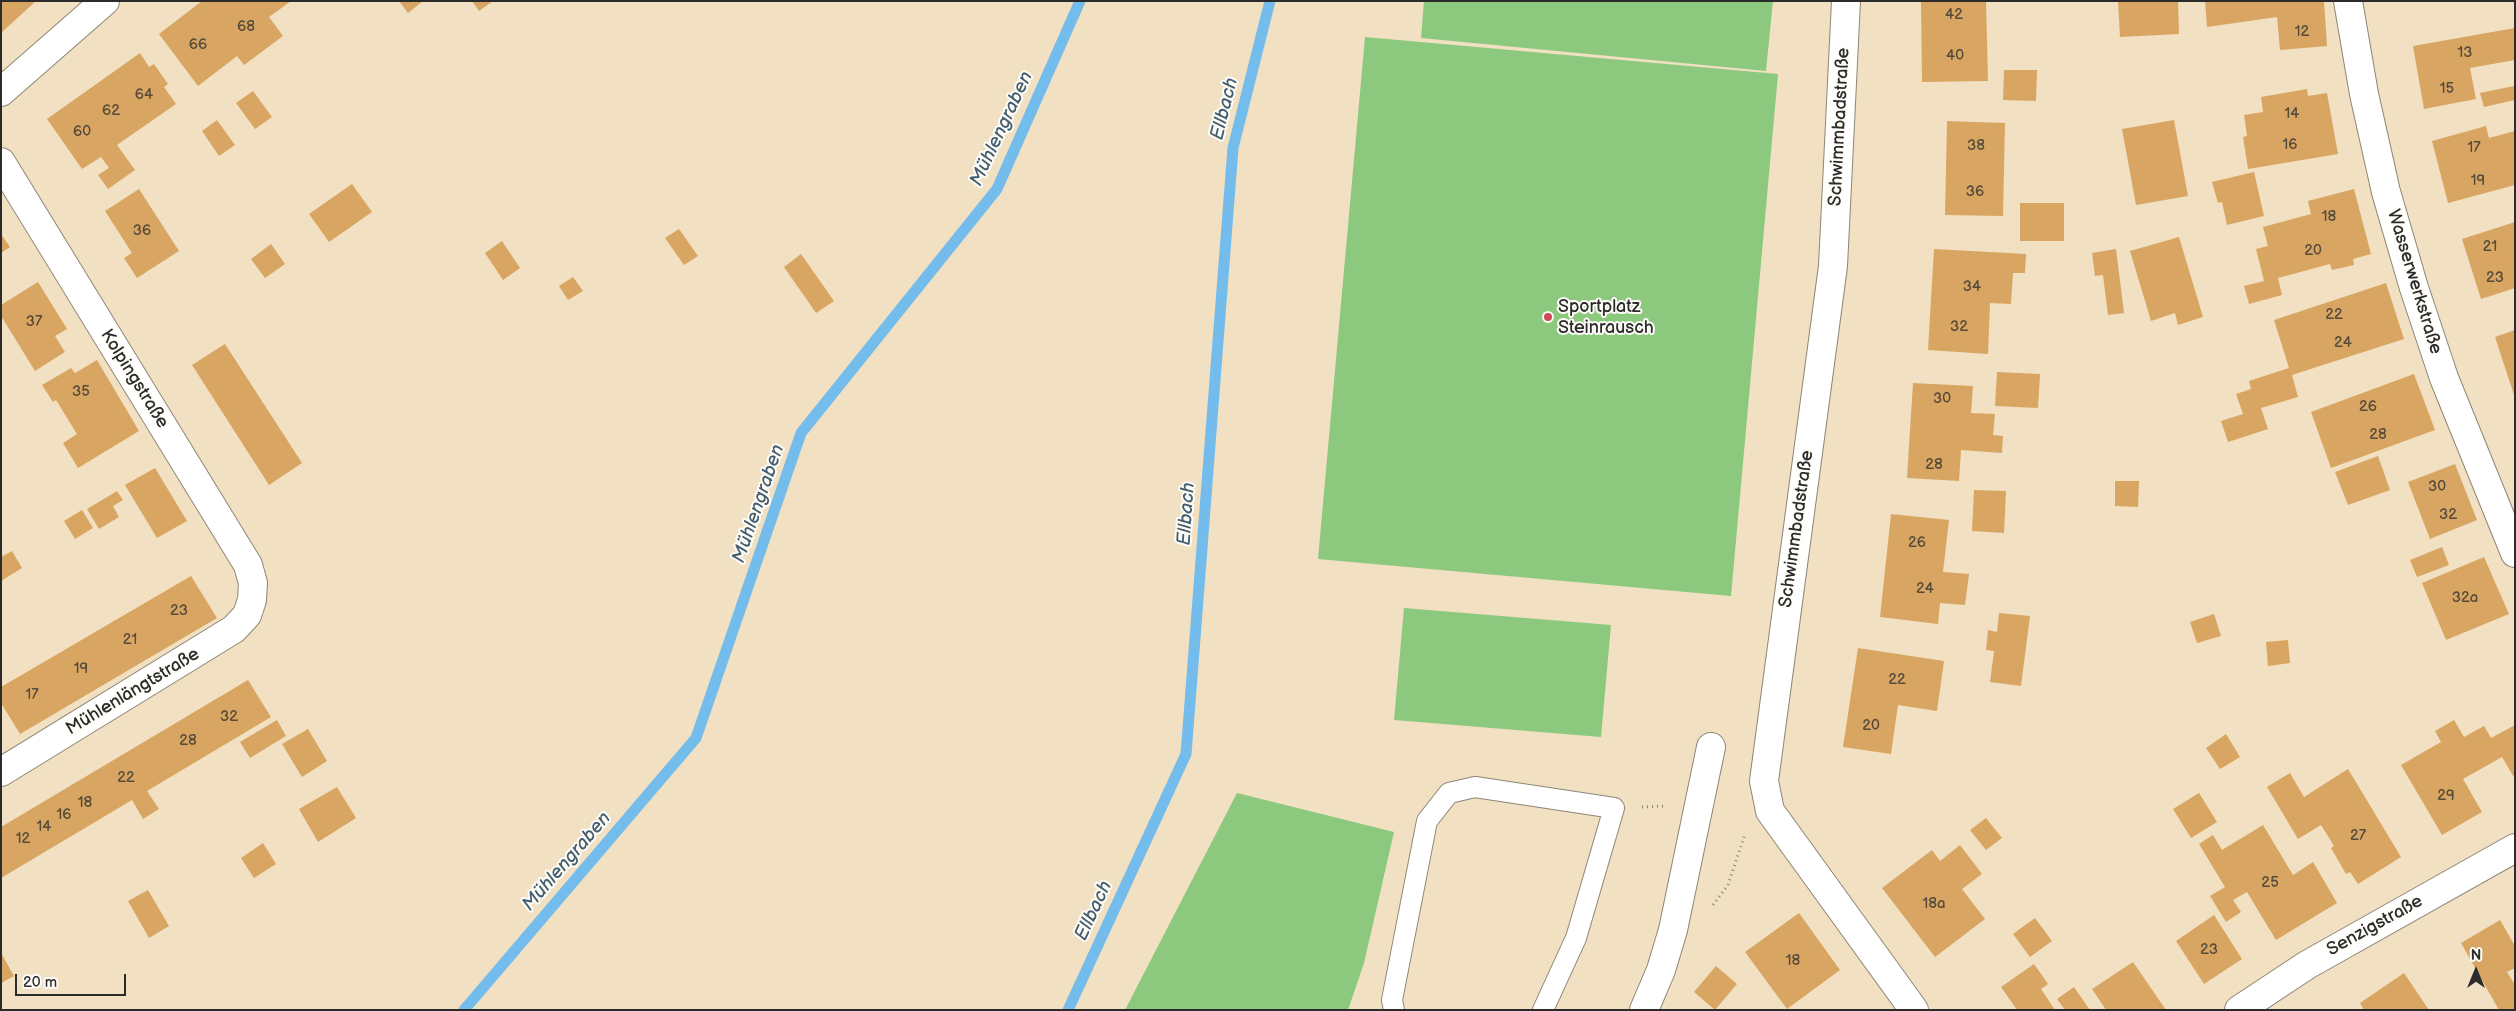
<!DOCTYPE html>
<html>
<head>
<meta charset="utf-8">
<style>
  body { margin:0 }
  #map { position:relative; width:2516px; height:1011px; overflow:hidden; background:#f1e0c1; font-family:"Balsamiq Sans",sans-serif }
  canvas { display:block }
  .frame { position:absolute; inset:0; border:2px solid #2b2b2b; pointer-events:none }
  .north { position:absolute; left:2451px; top:946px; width:50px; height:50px; -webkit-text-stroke:4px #fdfcf7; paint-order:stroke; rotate:0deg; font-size:14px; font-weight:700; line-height:20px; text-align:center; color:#2b2b2b }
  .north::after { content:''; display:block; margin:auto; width:18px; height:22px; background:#2b2b2b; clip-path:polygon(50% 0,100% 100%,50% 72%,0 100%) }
  .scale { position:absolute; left:15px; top:974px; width:111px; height:22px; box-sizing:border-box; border:2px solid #2b2b2b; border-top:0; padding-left:6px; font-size:15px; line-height:18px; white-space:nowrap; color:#2b2b2b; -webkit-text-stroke:4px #fdfcf7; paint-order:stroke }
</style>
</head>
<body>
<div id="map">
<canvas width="2516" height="1011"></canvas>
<div class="frame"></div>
<div class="north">N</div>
<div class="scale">20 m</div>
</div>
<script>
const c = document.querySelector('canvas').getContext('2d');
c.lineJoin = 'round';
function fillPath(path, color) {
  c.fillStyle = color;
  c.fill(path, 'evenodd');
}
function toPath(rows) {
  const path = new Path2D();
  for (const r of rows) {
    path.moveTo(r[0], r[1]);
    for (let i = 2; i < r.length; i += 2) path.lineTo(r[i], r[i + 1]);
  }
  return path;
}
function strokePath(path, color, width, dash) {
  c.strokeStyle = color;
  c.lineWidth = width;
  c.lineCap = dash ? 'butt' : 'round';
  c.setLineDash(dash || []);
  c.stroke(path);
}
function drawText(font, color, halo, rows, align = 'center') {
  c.font = font + ' "Balsamiq Sans",sans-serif';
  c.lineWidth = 4;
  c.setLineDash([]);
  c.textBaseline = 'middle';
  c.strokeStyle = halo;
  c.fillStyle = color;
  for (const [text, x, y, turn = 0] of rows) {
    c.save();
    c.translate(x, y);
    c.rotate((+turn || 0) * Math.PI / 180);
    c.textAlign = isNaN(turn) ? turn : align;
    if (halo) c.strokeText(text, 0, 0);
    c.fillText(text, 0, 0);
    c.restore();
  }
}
fillPath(toPath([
  [1424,1,1773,1,1766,71,1421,38],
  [1365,37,1778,74,1731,596,1318,559],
  [1404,608,1611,625,1601,737,1394,720],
  [1237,793,1394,832,1364,963,1348,1010,1125,1010]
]), '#8cc97e');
strokePath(toPath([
  [464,1010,696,738,801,433,997,189,1080,1],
  [1068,1010,1186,754,1233,148,1270,1]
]), '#74bcec', 11);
fillPath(toPath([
  [1,1,36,1,1,33],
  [202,1,291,1,269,17,283,36,244,65,237,56,198,86,159,34],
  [399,1,423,1,408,13],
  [472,1,493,1,479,11],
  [1921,1,1986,1,1988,81,1922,82],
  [2118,1,2178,1,2179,34,2120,37],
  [2205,1,2324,1,2327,46,2280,50,2277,17,2207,27],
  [2515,28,2515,60,2470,68,2476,99,2424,109,2413,46],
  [140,53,149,67,154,64,168,84,164,87,176,104,117,145,135,170,108,189,98,175,109,168,101,157,82,169,47,119],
  [2004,70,2037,70,2036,101,2003,100],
  [2514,86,2515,100,2484,107,2480,93],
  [2307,89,2308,96,2327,93,2338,154,2248,169,2243,137,2247,136,2244,115,2263,112,2261,97],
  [253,91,272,117,255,129,236,103],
  [217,120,235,145,219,156,202,131],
  [2174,120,2188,196,2136,205,2122,129],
  [1947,121,2005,123,2003,216,1945,215],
  [2486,126,2489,138,2515,131,2515,185,2448,203,2432,141],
  [2254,172,2264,216,2227,225,2222,202,2218,203,2212,182],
  [352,184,372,212,329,242,309,214],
  [139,189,179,251,137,278,124,258,132,253,105,211],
  [2354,189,2371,254,2353,259,2354,265,2332,270,2330,264,2278,278,2282,295,2249,304,2244,286,2264,281,2256,249,2268,246,2263,227,2311,214,2308,201],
  [2020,203,2064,203,2064,241,2020,241],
  [2515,222,2515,288,2481,299,2462,239],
  [679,229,698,256,684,265,665,238],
  [1,234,10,247,1,253],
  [2179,237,2203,317,2178,325,2175,313,2151,321,2130,251],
  [502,241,520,268,503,280,485,253],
  [271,244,285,264,265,278,251,259],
  [1934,249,2026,254,2025,273,2013,273,2011,304,1990,303,1988,354,1928,350],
  [2116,249,2124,313,2108,315,2103,275,2095,276,2092,253],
  [801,254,834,301,816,313,784,267],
  [573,277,583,291,568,300,559,286],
  [38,282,67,329,55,336,65,352,35,371,1,316,1,305],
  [2386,283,2404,339,2292,375,2298,397,2261,408,2268,429,2228,442,2221,421,2243,414,2236,394,2251,389,2249,381,2289,368,2274,320],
  [2515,330,2515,394,2514,395,2495,337],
  [225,344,302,463,269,485,192,365],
  [97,360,139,431,78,468,63,443,77,434,56,400,53,402,42,385,71,368,75,373],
  [1997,372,2040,374,2038,408,1995,406],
  [2414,374,2435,430,2331,468,2311,412],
  [1913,383,1973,386,1971,413,1995,414,1993,435,2003,436,2002,453,1961,450,1959,481,1907,478],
  [2378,456,2390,490,2348,505,2335,472],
  [2455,464,2477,520,2430,539,2408,482],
  [155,468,187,521,157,538,125,485],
  [2115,481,2139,481,2138,507,2115,506],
  [1974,490,2006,491,2004,533,1972,531],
  [117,491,123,500,113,506,119,517,99,529,87,509],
  [82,510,93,528,75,539,64,521],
  [1891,514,1949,520,1943,572,1969,574,1965,605,1940,603,1938,624,1880,617],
  [2442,547,2449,565,2417,577,2410,560],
  [12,551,22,568,1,581,1,557],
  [2484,557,2509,614,2446,640,2422,583],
  [191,576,217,618,20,734,1,703,1,687],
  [1999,613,2030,616,2021,686,1990,682,1994,651,1986,650,1988,630,1997,632],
  [2214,614,2221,636,2197,643,2190,622],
  [2288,640,2290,663,2268,666,2266,642],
  [1858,648,1944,661,1937,711,1898,705,1891,754,1843,747],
  [248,680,271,717,147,791,159,809,143,819,132,800,1,878,1,827],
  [277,720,286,736,250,758,240,742],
  [2454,720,2464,737,2484,726,2491,738,2515,725,2515,779,2502,757,2463,779,2482,812,2442,835,2401,765,2441,742,2435,731],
  [308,729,327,761,302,777,282,744],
  [2226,734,2240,757,2220,769,2206,748],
  [2348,769,2401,857,2358,884,2350,872,2346,874,2331,848,2334,846,2321,825,2298,839,2267,787,2290,773,2304,797],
  [337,787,356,818,318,842,299,809],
  [2199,793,2217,822,2191,838,2173,809],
  [1986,818,2002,838,1986,850,1970,830],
  [2263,825,2293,875,2313,862,2337,903,2276,940,2247,892,2233,900,2241,912,2226,922,2210,896,2225,887,2199,844,2213,835,2222,850],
  [263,843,276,864,254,878,241,858],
  [1960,845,1982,874,1962,889,1985,919,1935,957,1882,888,1932,850,1940,861],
  [148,890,169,926,149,938,128,901],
  [1799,913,1840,970,1787,1009,1745,952],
  [2214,915,2242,959,2204,984,2176,941],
  [2035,918,2052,941,2030,957,2013,934],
  [2500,920,2515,946,2515,968,2507,972,2515,985,2515,1010,2499,1010,2461,943],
  [1,953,14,976,1,983],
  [2133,962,2166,1010,2106,1010,2092,989],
  [2034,964,2048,984,2041,989,2055,1010,2017,1010,2001,987],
  [1716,966,1737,984,1715,1010,1694,992],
  [2404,973,2429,1010,2364,1010,2360,1003],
  [2074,987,2090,1010,2065,1010,2057,999]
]), '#d9a562');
const service = toPath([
  [1394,1010,1392,1000,1427,821,1449,793,1475,787,1614,808,1576,938,1543,1010]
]);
const minor = toPath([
  [1846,1,1833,266,1764,781,1770,811,1914,1010],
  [2348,1,2364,94,2386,192,2414,288,2444,378,2515,553],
  [1,162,248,565,253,583,252,600,247,615,234,629,1,772],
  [1644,1010,1661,970,1673,930,1711,747],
  [2239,1010,2307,965,2515,848]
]);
const tertiary = toPath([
  [1,92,105,1]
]);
strokePath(service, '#8e8676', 22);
strokePath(minor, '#8e8676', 30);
strokePath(tertiary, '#8e8676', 30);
strokePath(toPath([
  [1642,807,1666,806],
  [1713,905,1728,885,1745,834]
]), '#8e8676', 3, [1, 4]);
strokePath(service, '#fff', 20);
strokePath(minor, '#fff', 28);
strokePath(tertiary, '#fff', 28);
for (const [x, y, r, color] of [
  [1548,317,5,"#d1495b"]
]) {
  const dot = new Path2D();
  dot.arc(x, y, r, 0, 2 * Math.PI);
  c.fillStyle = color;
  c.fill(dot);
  strokePath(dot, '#fdfcf7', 2);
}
drawText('15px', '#564a39', null, [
  ["42",1954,15],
  ["68",246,27],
  ["12",2302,32],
  ["66",198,45],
  ["13",2465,53],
  ["40",1955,56],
  ["15",2447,89],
  ["64",144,95],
  ["62",111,111],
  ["14",2292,114],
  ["60",82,132],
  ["16",2290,145],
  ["38",1976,146],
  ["17",2474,148],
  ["19",2478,181],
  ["36",1975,192],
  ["18",2329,217],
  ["36",142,231],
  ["21",2490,247],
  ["20",2313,251],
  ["23",2495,278],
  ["34",1972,287],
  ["22",2334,315],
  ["37",34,322],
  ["32",1959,327],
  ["24",2343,343],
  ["35",81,392],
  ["30",1942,399],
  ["26",2368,407],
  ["28",2378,435],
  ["28",1934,465],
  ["30",2437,487],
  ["32",2448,515],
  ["26",1917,543],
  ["24",1925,589],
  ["32a",2465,598],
  ["23",179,611],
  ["21",130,640],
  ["19",81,669],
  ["22",1897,680],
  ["17",32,695],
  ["32",229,717],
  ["20",1871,726],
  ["28",188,741],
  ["22",126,778],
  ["29",2446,796],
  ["18",85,803],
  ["16",64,815],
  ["14",44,827],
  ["27",2358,836],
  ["12",23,839],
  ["25",2270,883],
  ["18a",1934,904],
  ["23",2209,950],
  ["18",1793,961]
]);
drawText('18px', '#2b2b2b', '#fdfcf7', [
  ["Schwimmbadstraße",1840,127,-87],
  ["Wasserwerkstraße",2414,282,73],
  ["Kolpingstraße",134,379,58],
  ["Schwimmbadstraße",1797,529,-82],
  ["Mühlenlängtstraße",133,692,-31],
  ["Senzigstraße",2375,926,-29]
]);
drawText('18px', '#2b2b2b', '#fdfcf7', [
  ["Sportplatz",1558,307],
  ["Steinrausch",1558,328]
], 'left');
drawText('italic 19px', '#455e6f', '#fdfcf7', [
  ["Ellbach",1225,109,-76],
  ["Mühlengraben",1002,129,-65],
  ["Mühlengraben",759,504,-71],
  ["Ellbach",1187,514,-86],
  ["Mühlengraben",567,862,-49],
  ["Ellbach",1094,911,-65]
]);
</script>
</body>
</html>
